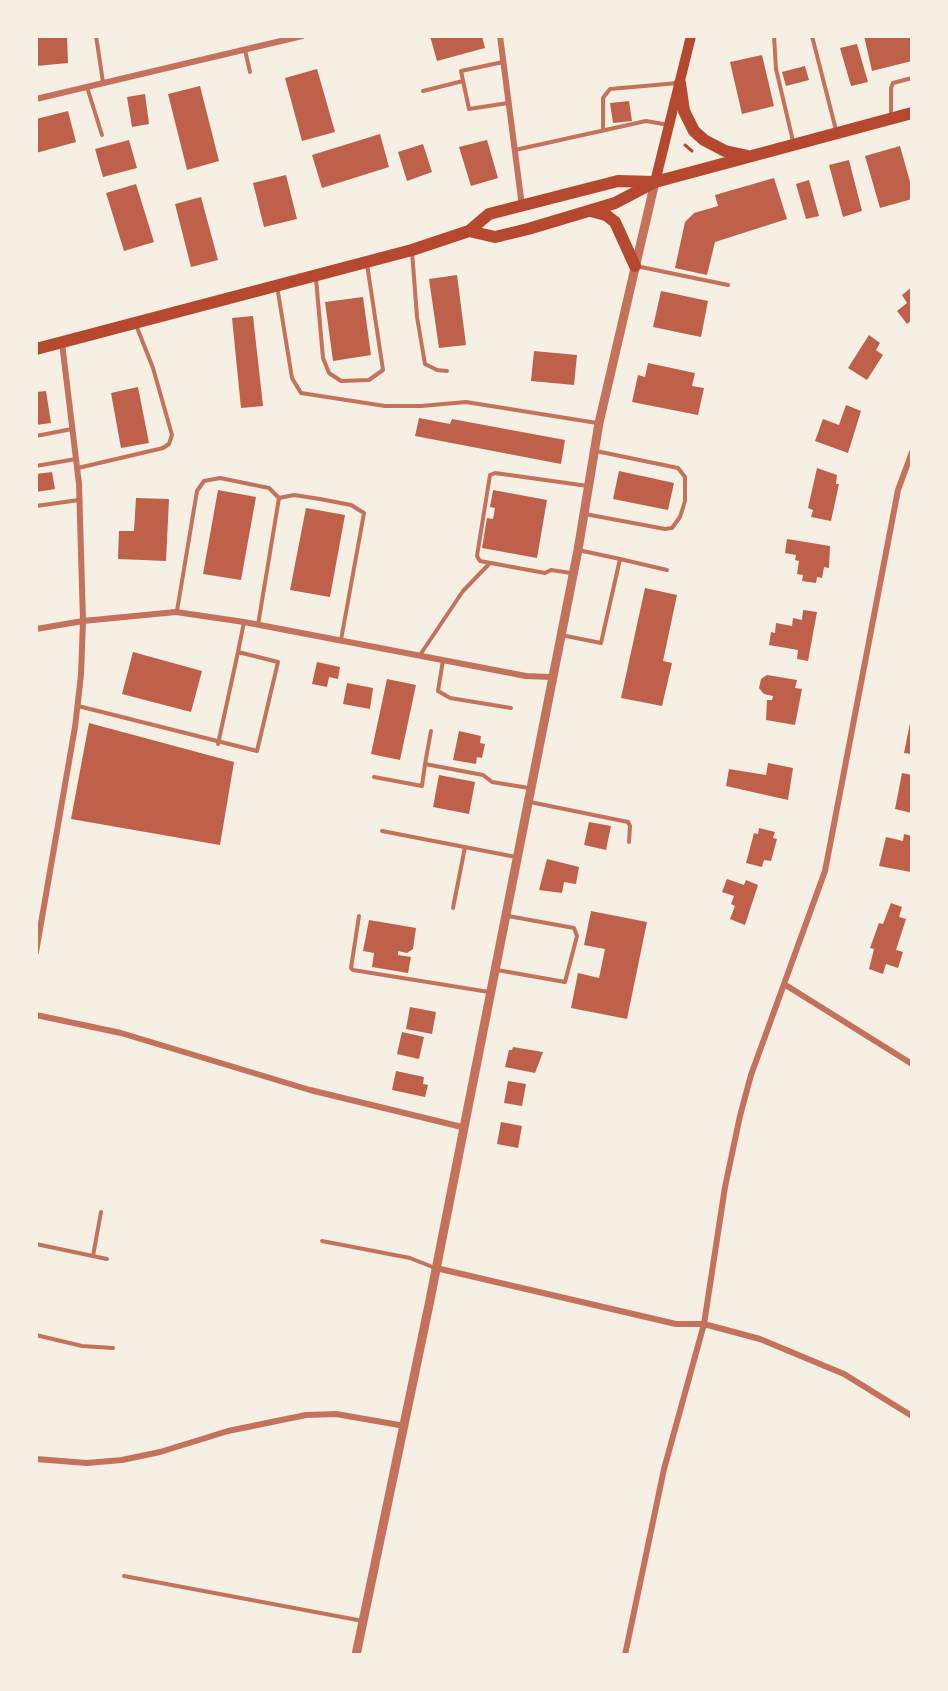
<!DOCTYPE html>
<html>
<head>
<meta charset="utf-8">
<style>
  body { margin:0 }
  #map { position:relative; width:948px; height:1691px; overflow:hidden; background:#f6efe4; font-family:Montserrat,sans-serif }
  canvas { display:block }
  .frame { position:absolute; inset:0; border:38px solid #f6efe4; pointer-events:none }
</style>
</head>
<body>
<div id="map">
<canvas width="948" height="1691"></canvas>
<div class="frame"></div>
</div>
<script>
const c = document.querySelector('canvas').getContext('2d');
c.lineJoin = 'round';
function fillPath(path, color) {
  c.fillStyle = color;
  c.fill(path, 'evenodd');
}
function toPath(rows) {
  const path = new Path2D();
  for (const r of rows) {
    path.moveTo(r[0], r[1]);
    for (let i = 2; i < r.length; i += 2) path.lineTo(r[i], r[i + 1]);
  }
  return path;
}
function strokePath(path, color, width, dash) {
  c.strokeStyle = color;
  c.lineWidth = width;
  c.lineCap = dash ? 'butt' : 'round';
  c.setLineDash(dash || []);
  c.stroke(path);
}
fillPath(toPath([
  [36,36,67,36,68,63,36,66],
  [430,36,482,36,485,48,437,61],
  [864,36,912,36,912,61,872,71],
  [857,44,868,82,851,86,840,48],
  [762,55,774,106,742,114,730,62],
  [805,66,809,80,786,86,782,72],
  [317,69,335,132,302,141,285,78],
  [200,86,219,161,187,170,168,94],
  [145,94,149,124,132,127,127,97],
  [629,101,632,121,613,123,610,103],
  [68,111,76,142,36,153,36,119],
  [380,134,389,167,322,188,312,155],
  [129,140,137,168,103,177,95,149],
  [487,140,498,178,471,186,459,147],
  [423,144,432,172,407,181,398,152],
  [900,146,912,189,912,199,880,208,865,156],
  [849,160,862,211,843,217,829,165],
  [286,175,297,219,264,227,253,183],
  [774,178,787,219,715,242,707,275,675,268,685,222,694,213,718,206,715,195],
  [809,180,819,216,806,219,796,184],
  [136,184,154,242,124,251,106,193],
  [201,197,218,260,191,267,175,204],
  [457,275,466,345,439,348,429,279],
  [912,287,912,320,907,324,897,311,907,303,902,295],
  [661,291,708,301,701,337,653,327],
  [363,297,371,355,333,361,325,302],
  [253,316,263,406,241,408,232,318],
  [869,335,880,343,876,350,883,355,867,380,848,368],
  [534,351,577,355,574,385,531,381],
  [648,363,695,373,692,386,704,388,698,415,632,402,638,375,645,377],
  [138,387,149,443,121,448,111,393],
  [46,391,51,423,36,425,36,392],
  [846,405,861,411,848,453,815,441,823,419,839,425],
  [419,418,450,424,452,419,565,440,561,464,415,436],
  [817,468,837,475,836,484,839,484,831,521,811,517,813,510,808,508],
  [619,471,674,483,668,510,613,499],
  [52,472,55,489,36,492,36,474],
  [218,490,256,497,241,580,203,574],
  [493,490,547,500,537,558,482,548,487,518,493,519,495,508,490,507],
  [136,498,169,499,166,561,118,559,119,531,134,531],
  [306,508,345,515,330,597,290,590],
  [787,539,830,546,829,568,824,567,822,578,817,577,816,583,802,581,803,575,797,574,799,561,795,560,796,555,785,553],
  [645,588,677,595,663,661,672,663,662,706,621,698],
  [803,610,817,612,808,661,797,659,798,650,769,645,771,632,775,633,776,623,792,626,793,618,802,620],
  [133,652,202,671,191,712,122,694],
  [317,662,340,667,338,679,329,677,327,687,312,684],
  [767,675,797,680,795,688,802,689,795,725,766,720,767,700,772,700,773,696,764,694,759,688,761,679],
  [387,679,416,685,400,760,371,754],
  [347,683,373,688,370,709,343,704],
  [89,723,234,762,220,845,71,819],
  [910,723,912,724,912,754,904,753],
  [459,731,481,736,480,743,485,744,482,758,477,757,476,764,453,760],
  [768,763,793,768,788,800,726,786,729,769,766,775],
  [902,773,912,775,912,813,895,809],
  [439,775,475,782,469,814,433,807],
  [589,822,611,826,606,850,584,845],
  [759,828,775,832,773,838,777,839,771,861,764,860,762,867,746,863,754,833,758,834],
  [904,834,912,836,911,872,879,866,886,837,903,841],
  [547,859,579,867,576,884,564,882,562,893,539,890],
  [727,879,744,885,746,880,758,885,745,925,730,919,735,906,731,904,734,896,722,892],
  [891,903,902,907,899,917,906,919,896,950,903,952,898,968,886,964,883,974,869,969,874,949,870,948,879,923,883,924],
  [591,911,647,922,627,1019,571,1008,578,973,599,978,605,949,584,945],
  [369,920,416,928,413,949,407,953,398,951,398,955,411,957,408,973,372,967,374,953,363,951],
  [410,1007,436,1012,432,1034,406,1029],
  [402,1032,424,1037,419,1059,397,1054],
  [513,1047,543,1052,535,1073,505,1067,509,1050,512,1050],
  [396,1071,424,1077,423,1084,428,1085,425,1097,392,1090],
  [508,1081,526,1084,522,1106,504,1103],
  [501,1122,522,1126,518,1148,497,1144]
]), '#bf614a');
strokePath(toPath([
  [685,145,692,151]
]), '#b5482f', 3);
strokePath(toPath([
  [96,36,103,82],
  [774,36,776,69,793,141],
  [812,36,836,130],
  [245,50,250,72],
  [503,62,461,71,469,109,508,103],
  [87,87,102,135],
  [423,91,463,81],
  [891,115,891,88,893,83,912,78],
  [603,130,603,98,610,89,678,83],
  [515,150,646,121,669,125],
  [412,251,417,317,425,364,437,370,447,371],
  [636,266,728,285],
  [316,279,323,358,329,373,341,381,369,380,383,370,367,264],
  [277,286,292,378,301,393,385,406,421,406,466,402,597,423],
  [36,436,72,429],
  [36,466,76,459],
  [78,468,163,448,169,444,172,435,153,368,136,325],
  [279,498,294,495,320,499,351,505,364,513,341,640],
  [36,506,79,500],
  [585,514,665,529,672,528,680,517,685,501,685,477,678,468,596,451],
  [36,545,36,586],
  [620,559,667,570],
  [571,573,551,570,545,573,480,561,477,556,490,475,495,473,588,486],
  [177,611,197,491,204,481,220,478,269,488,279,498,258,625],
  [561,635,601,643,620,559,578,550],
  [420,655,463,591,490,563],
  [443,660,438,691,450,698,511,708],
  [78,706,257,751,278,662,238,652,244,622],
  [431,731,425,764,483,775,492,782,529,788],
  [218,744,238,652],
  [374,777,422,786,425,764],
  [530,802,628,822,630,826,629,842],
  [382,831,516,857],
  [453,908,465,847],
  [359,916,351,968,353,970,489,992],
  [497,970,565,982,577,936,574,928,508,916],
  [322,1241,410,1258,435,1268],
  [36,1244,107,1259],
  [93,1256,101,1212],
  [36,1335,82,1346,113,1348],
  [124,1576,363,1621]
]), '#c5725c', 4);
strokePath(toPath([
  [500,36,522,206],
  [36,99,302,36],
  [36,629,83,621,176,612,244,622,526,676,551,677],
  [36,952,75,727,81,675,83,621,79,484,62,343],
  [784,984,912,1064],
  [36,1015,121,1033,310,1090,462,1127],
  [436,1268,676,1324,704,1324,760,1339,844,1374,912,1416],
  [36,1459,87,1463,122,1460,160,1452,228,1431,306,1415,336,1414,405,1426],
  [625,1655,664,1469,704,1324,725,1187,740,1116,751,1075,825,871,898,490,912,452]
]), '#c5725c', 6);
strokePath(toPath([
  [356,1655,430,1300,578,550,599,423,655,182]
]), '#c5725c', 9);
strokePath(toPath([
  [655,182,691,36]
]), '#b5482f', 10);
strokePath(toPath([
  [680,83,684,111,694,131,704,140,725,151,748,156],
  [591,211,606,215,615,222,635,266],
  [469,231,495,237,528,229,615,203,655,182,912,113],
  [36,349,412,250,469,231,489,214,618,181,655,182]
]), '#b5482f', 12);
</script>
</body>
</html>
